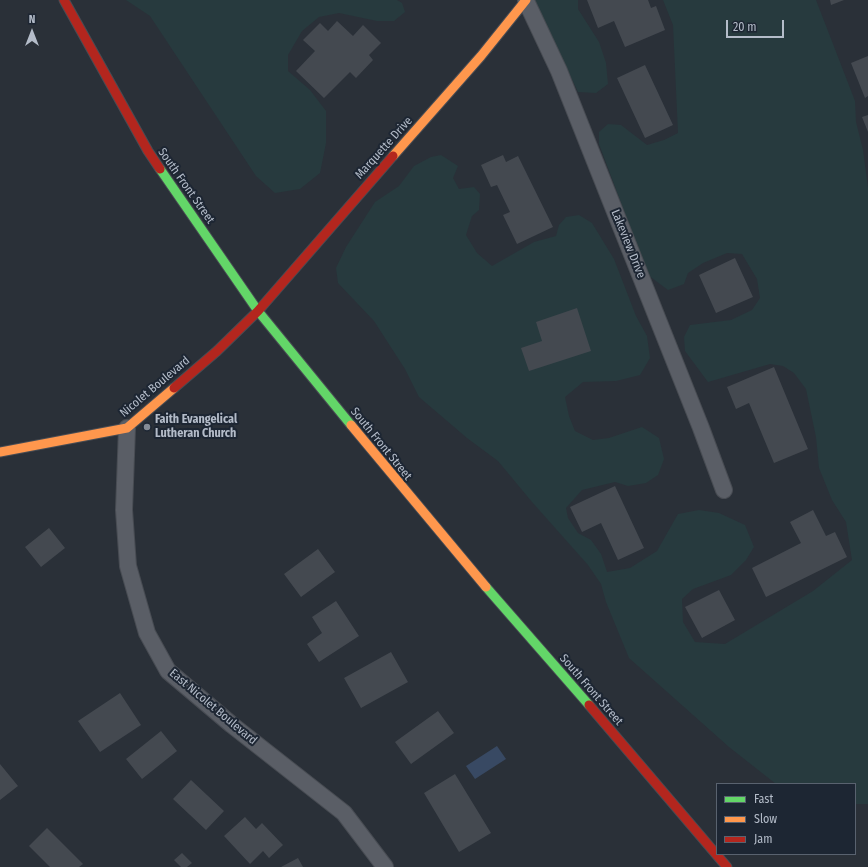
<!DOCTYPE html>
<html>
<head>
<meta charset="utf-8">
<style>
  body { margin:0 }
  #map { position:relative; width:868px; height:867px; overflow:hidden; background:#2a3038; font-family:"Fira Sans Condensed",sans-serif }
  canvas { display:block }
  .legend { position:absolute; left:716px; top:783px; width:140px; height:72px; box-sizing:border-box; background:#1d2633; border:1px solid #59626f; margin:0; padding:5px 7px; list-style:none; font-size:12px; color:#b4bcc9 }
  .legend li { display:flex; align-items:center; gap:8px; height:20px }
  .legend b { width:20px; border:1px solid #59626f }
  .north { position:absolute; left:12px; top:12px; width:40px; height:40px; -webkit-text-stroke:3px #1d2633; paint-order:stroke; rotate:0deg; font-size:11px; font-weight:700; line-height:16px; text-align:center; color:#b4bcc9 }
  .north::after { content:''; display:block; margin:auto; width:14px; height:18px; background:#b4bcc9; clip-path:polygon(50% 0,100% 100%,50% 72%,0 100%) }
  .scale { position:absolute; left:726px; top:20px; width:58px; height:18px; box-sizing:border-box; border:2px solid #b4bcc9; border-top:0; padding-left:5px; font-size:12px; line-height:14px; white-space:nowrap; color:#b4bcc9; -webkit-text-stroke:3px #1d2633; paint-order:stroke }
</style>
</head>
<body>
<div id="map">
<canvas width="868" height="867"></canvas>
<ul class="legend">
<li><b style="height:5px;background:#63d668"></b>Fast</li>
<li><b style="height:5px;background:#ff974d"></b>Slow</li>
<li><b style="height:5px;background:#b3261e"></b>Jam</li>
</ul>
<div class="north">N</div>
<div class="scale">20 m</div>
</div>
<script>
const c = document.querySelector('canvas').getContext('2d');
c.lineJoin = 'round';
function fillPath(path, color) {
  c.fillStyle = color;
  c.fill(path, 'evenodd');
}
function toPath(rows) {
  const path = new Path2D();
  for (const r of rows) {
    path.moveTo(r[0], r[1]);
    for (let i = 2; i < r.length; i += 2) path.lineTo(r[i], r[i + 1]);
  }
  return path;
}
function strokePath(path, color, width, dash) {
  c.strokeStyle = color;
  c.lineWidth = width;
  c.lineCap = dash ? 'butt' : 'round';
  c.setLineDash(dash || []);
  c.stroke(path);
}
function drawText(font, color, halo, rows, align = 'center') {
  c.font = font + ' "Fira Sans Condensed",sans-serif';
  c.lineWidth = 4;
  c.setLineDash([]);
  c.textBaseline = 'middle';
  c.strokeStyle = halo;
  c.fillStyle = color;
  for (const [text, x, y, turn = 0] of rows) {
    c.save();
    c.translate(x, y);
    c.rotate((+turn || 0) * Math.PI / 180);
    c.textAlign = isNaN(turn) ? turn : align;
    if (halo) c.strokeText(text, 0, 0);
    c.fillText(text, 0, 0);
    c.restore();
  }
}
fillPath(toPath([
  [126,0,397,0,402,3,405,12,394,21,377,21,339,13,319,17,302,31,288,55,288,71,310,90,326,111,326,143,320,173,300,189,275,193,256,176,150,16],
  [534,0,578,0,578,9,599,42,606,63,608,84,596,93,578,92],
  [663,0,816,0,855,101,856,122,863,150,868,188,868,804,855,804,855,784,776,784,729,747,629,658,606,602,601,584,588,565,532,502,498,461,467,438,419,397,405,369,374,321,338,283,336,268,346,247,375,202,399,186,414,166,431,157,441,155,458,166,453,178,459,189,474,187,480,194,479,210,472,216,466,235,477,253,492,266,534,242,556,236,559,225,566,217,579,215,592,223,614,259,636,316,647,336,650,358,640,375,616,381,583,382,565,397,569,416,575,431,593,440,609,438,642,427,659,438,664,459,658,475,646,483,628,486,615,482,582,490,566,508,568,518,578,533,591,540,601,554,607,572,630,568,657,551,678,514,699,510,719,513,745,525,754,547,746,560,731,575,693,589,682,599,683,622,695,642,725,644,813,591,852,560,846,522,832,500,819,468,816,437,806,389,794,373,783,366,770,364,708,382,685,351,684,337,690,325,731,320,752,310,760,298,757,279,742,254,727,253,703,263,688,273,684,284,668,290,648,275,599,144,599,132,608,124,621,125,647,145,664,140,678,133,673,25]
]), '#273a3e');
fillPath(toPath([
  [497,746,506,759,475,779,466,766]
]), '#384963');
fillPath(toPath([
  [587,0,648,0,651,8,656,6,665,30,625,47,614,21,598,28],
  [830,0,844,0,831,5],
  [337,21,353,36,363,25,381,43,369,55,373,60,356,78,350,72,324,98,296,71,315,51,303,40,320,23,328,31],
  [868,56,868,96,865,98,851,63],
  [645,65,673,125,645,138,617,78],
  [868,115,868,132,862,117],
  [503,155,506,162,518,156,553,227,517,244,503,215,510,212,497,185,491,187,481,165],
  [735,258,753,297,716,313,699,275],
  [577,308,591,351,529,371,521,348,542,341,536,322],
  [774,367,808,449,774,463,749,403,736,409,727,387],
  [615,486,644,548,618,560,601,523,582,532,570,507],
  [813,510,826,536,835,532,847,557,766,597,752,568,801,543,790,522],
  [49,528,65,548,41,567,25,547],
  [318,549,335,572,301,597,284,574],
  [719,590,735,620,702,638,685,607],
  [336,601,359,636,319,662,307,644,322,633,312,617],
  [391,652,408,682,361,708,344,678],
  [120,693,141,725,100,752,78,721],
  [438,711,454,733,411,764,395,742],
  [161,731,177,751,142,779,126,759],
  [0,764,18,786,0,800],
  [455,774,491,833,459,852,424,793],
  [191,780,224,811,206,830,173,799],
  [245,817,256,829,262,823,283,845,269,858,263,851,250,864,224,836],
  [47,828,83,864,79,867,50,867,29,846],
  [182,853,192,863,187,867,181,867,174,860],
  [298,858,303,867,281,867]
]), '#444950');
const street = toPath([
  [526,1,559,71,701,428,724,490],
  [127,428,124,510,128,566,147,633,168,671,232,725,344,813,385,867]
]);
const fast = toPath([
  [160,169,258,311,351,425],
  [486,587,589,705]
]);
const slow = toPath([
  [393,156,481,56,526,0],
  [351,425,486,587],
  [0,452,127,428,174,388]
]);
const jam = toPath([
  [64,0,148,151,160,169],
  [174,388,217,351,258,311,393,156],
  [589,705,727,867]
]);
strokePath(street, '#484c53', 18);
strokePath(fast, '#484c53', 11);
strokePath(slow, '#484c53', 11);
strokePath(jam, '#484c53', 11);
strokePath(street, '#5a5e66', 16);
strokePath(fast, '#63d668', 9);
strokePath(slow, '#ff974d', 9);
strokePath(jam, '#b3261e', 9);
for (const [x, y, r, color] of [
  [147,427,4,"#848b96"]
]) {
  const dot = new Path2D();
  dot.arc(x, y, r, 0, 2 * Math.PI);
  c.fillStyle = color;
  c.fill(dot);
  strokePath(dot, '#1d2633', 1.5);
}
drawText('12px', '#b4bcc9', '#1d2633', [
  ["Marquette Drive",384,148,-48],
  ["South Front Street",186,186,55],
  ["Lakeview Drive",628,244,68],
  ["Nicolet Boulevard",155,387,-40],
  ["South Front Street",381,444,51],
  ["South Front Street",591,690,49],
  ["East Nicolet Boulevard",213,707,40]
]);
drawText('bold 12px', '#b4bcc9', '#1d2633', [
  ["Faith Evangelical",155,420],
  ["Lutheran Church",155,434]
], 'left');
</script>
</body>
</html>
